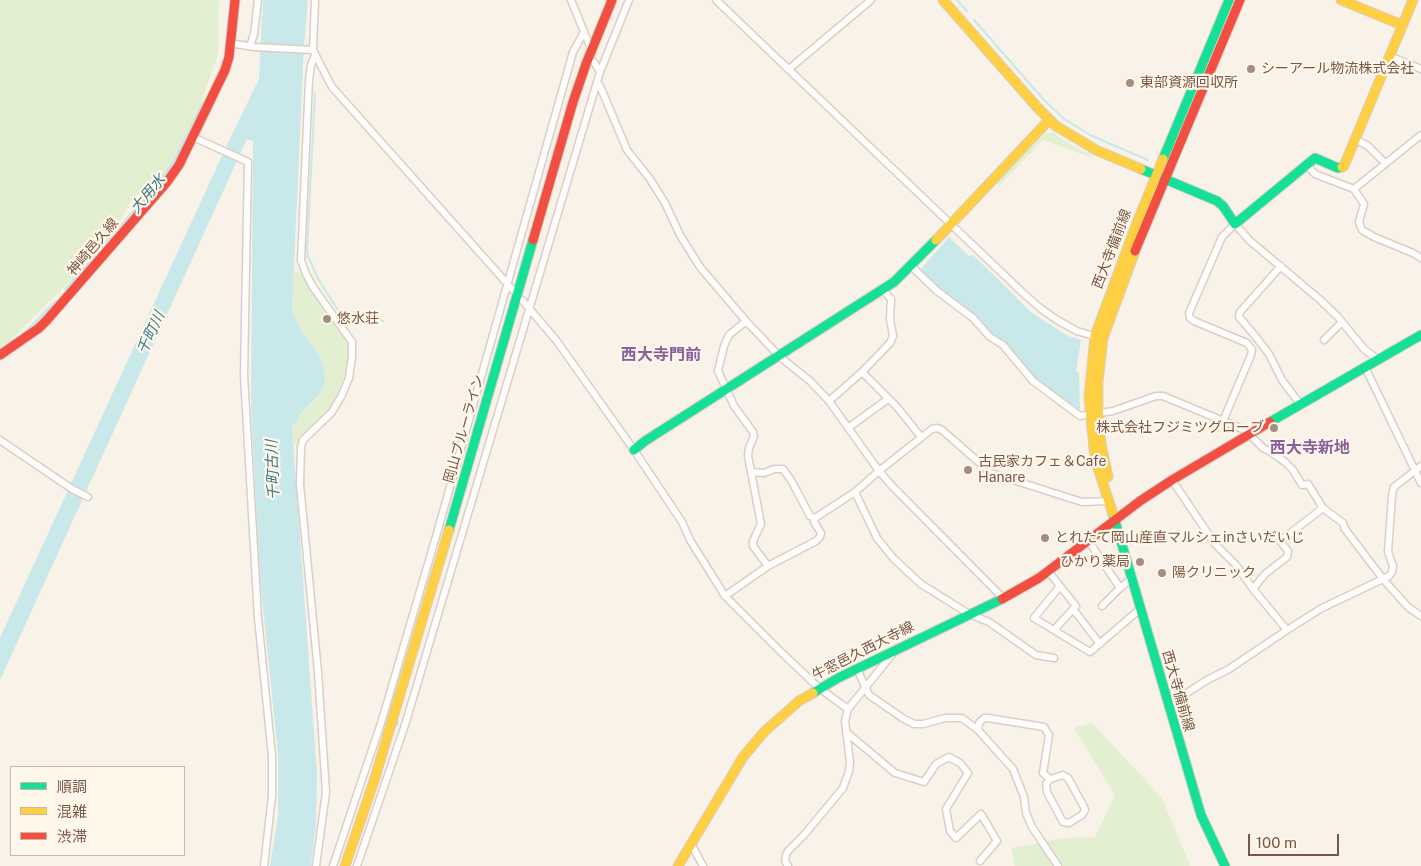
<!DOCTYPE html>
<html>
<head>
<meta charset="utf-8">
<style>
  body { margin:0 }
  #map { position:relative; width:1421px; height:866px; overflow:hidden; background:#f8f2e8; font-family:"Public Sans","Noto Sans JP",sans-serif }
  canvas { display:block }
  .legend { position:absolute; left:10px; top:766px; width:175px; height:90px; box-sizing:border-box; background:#fff7ea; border:1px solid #c9b7a8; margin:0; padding:6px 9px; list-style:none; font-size:15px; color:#795746 }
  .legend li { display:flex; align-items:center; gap:10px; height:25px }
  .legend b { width:25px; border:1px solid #c9b7a8 }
  .scale { position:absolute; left:1248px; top:834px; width:91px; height:22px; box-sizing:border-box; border:2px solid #795746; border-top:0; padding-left:6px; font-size:15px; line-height:18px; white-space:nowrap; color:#795746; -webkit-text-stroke:4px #fff7ea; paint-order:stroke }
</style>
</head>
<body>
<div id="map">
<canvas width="1421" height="866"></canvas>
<ul class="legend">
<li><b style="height:6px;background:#16e098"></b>順調</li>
<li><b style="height:6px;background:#ffcf43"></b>混雑</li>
<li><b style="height:6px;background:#f24e42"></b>渋滞</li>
</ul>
<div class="scale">100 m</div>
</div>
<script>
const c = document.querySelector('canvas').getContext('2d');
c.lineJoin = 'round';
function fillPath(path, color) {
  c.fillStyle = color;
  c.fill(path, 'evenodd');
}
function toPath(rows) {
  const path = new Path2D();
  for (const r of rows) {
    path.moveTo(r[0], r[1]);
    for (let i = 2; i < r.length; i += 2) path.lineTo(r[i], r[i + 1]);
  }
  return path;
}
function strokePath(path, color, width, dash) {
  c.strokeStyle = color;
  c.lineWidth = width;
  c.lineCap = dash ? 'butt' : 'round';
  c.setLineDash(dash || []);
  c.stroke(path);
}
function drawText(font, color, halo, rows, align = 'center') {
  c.font = font + ' "Public Sans","Noto Sans JP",sans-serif';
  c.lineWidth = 4.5;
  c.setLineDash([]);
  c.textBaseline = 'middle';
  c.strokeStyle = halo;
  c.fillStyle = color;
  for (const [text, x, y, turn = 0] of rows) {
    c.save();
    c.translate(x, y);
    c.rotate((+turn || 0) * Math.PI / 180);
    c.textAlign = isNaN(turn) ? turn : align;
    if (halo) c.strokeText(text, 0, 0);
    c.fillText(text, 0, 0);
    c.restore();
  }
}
fillPath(toPath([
  [0,0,219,0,218,55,200,105,173,159,158,181,133,198,113,233,70,281,12,339,0,348],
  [1045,133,1054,133,1068,143,1091,155,1090,157,1043,140,999,186,997,183],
  [294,271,298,271,339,325,349,343,347,368,337,397,321,419,301,438,298,444,293,445,292,427,300,417,299,415,316,399,325,374,320,356,300,329,292,310],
  [1092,723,1162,798,1190,866,1015,866,1011,848,1064,838,1095,837,1115,795,1074,728]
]), '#e3efd1');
fillPath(toPath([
  [263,0,308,0,304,45,292,310,300,329,320,356,325,374,324,385,319,395,299,415,300,417,292,427,317,774,316,824,311,866,270,866,278,816,278,754,260,579,251,408,253,141,247,139,0,680,0,638,226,147,259,79],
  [949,237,969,256,973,255,1032,313,1068,336,1081,340,1076,371,1079,373,1080,410,1037,380,1005,344,990,333,920,273,921,269]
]), '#c8e8e9');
strokePath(toPath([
  [957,0,967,11],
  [974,20,1044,100,1063,118,1090,135,1148,160],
  [304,256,308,256,318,279,341,315,348,311,383,321],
  [308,256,307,249,315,93]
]), '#c8e8e9', 2);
strokePath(toPath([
  [67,290,159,185,175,162,204,104],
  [30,330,56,303]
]), '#c8e8e9', 6);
strokePath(toPath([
  [387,721,398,723]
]), '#d8cbc0', 6, [6, 3]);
const street = toPath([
  [315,0,313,50,332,87,513,290],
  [571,0,589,44],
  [716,0,1023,293,1040,308,1057,320,1077,331,1097,337],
  [230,43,254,47,313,50],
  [250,46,254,34,258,0],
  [315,55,311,65,309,80,301,260,306,274,313,287,352,342,352,357,349,378,342,395,332,412,303,440,301,447,300,484,318,672,326,792,316,866],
  [1389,56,1421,69],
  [594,62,600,72],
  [789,69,871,0],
  [597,82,600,86,627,150,650,179,665,203,680,235,700,267,746,321,779,356,810,381,829,401,879,471,893,487,1003,598],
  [193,137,248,162,244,375,258,618,272,756,272,796,264,866],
  [1355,139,1368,146,1385,163],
  [1306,164,1315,174,1354,189,1364,204,1359,222,1362,230,1374,237,1413,253,1421,258],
  [1354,189,1421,135],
  [911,266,937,291,973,318,990,337,1003,345,1033,381,1080,416,1113,411,1156,396,1163,396,1245,430,1263,448,1271,452,1285,462,1293,470,1302,485,1308,484,1323,508,1280,541,1288,551,1287,557,1265,574,1253,589],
  [1281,266,1240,312,1239,317,1256,337,1269,354,1282,380,1300,404],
  [522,300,556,340,634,450,682,522,690,540,725,596,781,652,819,688,848,709],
  [746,321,729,335,724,346,718,371,734,406,753,432,754,436,749,448,748,456,761,524,753,541,753,546,768,566],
  [1324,340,1342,322],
  [1365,367,1421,483],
  [862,372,897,407,921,437],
  [829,401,862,372,890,343,893,336,890,319,891,299,883,290],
  [1223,421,1251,355,1252,350,1247,343,1194,321,1190,318,1189,313,1222,237,1235,224,1249,240,1318,298,1338,317,1364,349,1377,359],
  [848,428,888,399],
  [0,440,72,489,88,497],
  [751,472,764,473,774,469,783,469,791,480,810,516,815,518],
  [1172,480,1215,544,1236,565,1253,589,1287,630,1322,608,1383,579,1408,607,1421,616],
  [855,492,877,538,893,558,921,584,969,614,989,622,1036,655,1054,658],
  [1323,508,1343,523,1345,529,1383,579,1389,576,1392,572,1393,566,1388,552,1392,495,1394,487,1421,466],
  [1088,540,1120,588,1132,578],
  [1048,571,1060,586,1034,618,1090,652,1140,609],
  [725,596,768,566,816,541,820,537,821,533,814,522,815,518,855,492,879,471,932,429,937,428,942,430,991,473,1082,502,1108,501],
  [1102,606,1120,588],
  [1073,609,1100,644],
  [1054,630,1076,606,1060,586],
  [857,669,869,695,904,719,914,724,923,724,945,718,962,718,978,730,1013,769,1024,797,1026,813,1032,827,1058,866],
  [1168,705,1207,680,1229,669,1287,630],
  [978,730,979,723,984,718,988,718,1044,727,1049,735,1043,773,1050,779,1046,784,1047,792,1063,822,1069,823,1082,815,1085,810,1084,807,1068,778,1063,775,1050,779],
  [846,732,895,773,924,782,936,764,949,757,960,763,968,773,946,809,950,831,956,838,981,814,997,841,980,861],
  [691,844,703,866],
  [333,866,382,720,437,533,573,52,584,32],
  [357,866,405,725,600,72,629,0],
  [788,866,785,861,786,855,788,851,804,835,843,788,849,771,850,762,845,721,848,709,894,652]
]);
const fast = toPath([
  [1163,159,1229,0],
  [1141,169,1217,201,1223,206,1235,224,1315,158,1338,168,1342,167],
  [1270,422,1421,335],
  [634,450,645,441,894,282,936,240],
  [1113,514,1201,815,1225,866],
  [449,530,533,240],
  [813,693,838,678,1002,599]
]);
const slow = toPath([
  [943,0,1037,107,1056,126,1096,150,1141,169],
  [1341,0,1402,25],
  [1342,167,1344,166,1413,0],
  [936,240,1049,120],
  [1108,477,1101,444,1098,408,1098,382,1103,338,1135,251],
  [1113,514,1095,459,1089,397,1095,336,1138,220,1163,159],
  [345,866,374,781,449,530],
  [678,866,743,757,764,732,799,701,813,693]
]);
const jam = toPath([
  [533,240,573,102,586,64,612,0],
  [1135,251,1240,0],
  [0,355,39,328,47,320,167,182,179,165,225,70,229,57,235,0],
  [1002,599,1039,578,1140,501,1172,480,1270,422]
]);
strokePath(street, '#dacfc6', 9);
strokePath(fast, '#d9cec4', 11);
strokePath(slow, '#d9cec4', 11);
strokePath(jam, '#d9cec4', 11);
strokePath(street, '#fefdfc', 6);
strokePath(fast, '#16e098', 9);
strokePath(slow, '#ffcf43', 9);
strokePath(jam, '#f24e42', 9);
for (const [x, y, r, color] of [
  [1251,69,5,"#a58d7f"],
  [1130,83,5,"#a58d7f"],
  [327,319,5,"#a58d7f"],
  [1274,428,5,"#a58d7f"],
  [968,470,5,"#a58d7f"],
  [1045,538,5,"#a58d7f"],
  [1140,562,5,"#a58d7f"],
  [1162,573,5,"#a58d7f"]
]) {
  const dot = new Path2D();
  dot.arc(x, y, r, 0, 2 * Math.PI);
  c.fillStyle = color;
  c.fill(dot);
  strokePath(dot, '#fff7ea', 2);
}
drawText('14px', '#795746', '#fff7ea', [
  ["シーアール物流株式会社",1261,69],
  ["東部資源回収所",1140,83],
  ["悠水荘",337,319],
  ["株式会社フジミツグローブ",1264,428,"right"],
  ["古民家カフェ＆Cafe",978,462],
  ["Hanare",978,478],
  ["とれたて岡山産直マルシェinさいだいじ",1055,538],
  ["ひかり薬局",1130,562,"right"],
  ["陽クリニック",1172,573]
], 'left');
drawText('14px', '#795746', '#fff7ea', [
  ["神崎邑久線",93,247,-50],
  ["西大寺備前線",1112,249,-69],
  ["岡山ブルーライン",464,429,-74],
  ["牛窓邑久西大寺線",863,651,-27],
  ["西大寺備前線",1178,691,74]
]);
drawText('italic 15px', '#3b7b87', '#fff7ea', [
  ["大用水",148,194,-50],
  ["千町川",151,333,-65],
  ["千町古川",273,470,-92]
]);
drawText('bold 16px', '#88609d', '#fff7ea', [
  ["西大寺門前",661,355],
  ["西大寺新地",1310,448]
]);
</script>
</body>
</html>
